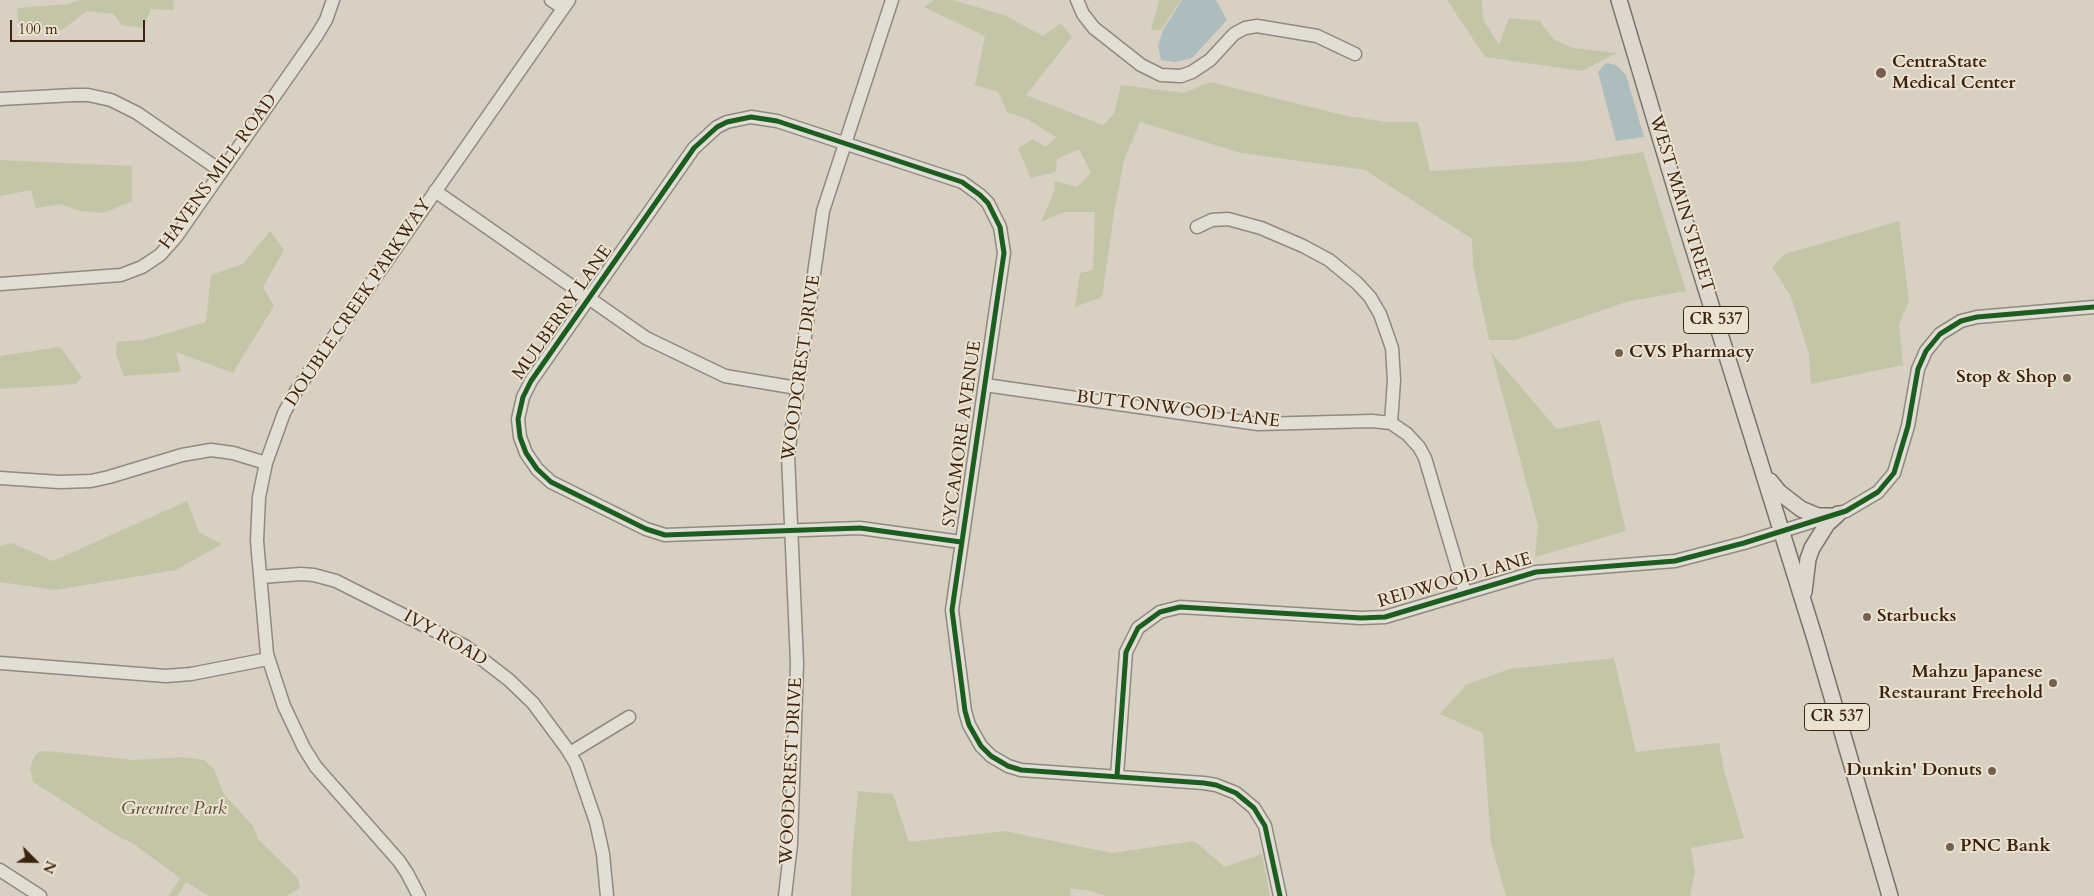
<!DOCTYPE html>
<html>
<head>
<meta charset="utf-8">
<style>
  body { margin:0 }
  #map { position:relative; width:2094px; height:896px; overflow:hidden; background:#d8d0c2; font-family:Cardo,serif }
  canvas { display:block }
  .north { position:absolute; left:10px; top:836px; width:50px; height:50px; -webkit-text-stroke:4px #ece2d1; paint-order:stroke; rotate:113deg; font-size:14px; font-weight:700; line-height:20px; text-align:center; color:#3c230f }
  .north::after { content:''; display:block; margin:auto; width:18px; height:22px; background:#3c230f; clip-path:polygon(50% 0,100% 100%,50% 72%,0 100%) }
  .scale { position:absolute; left:10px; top:20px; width:135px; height:22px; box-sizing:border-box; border:2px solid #3c230f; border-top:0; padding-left:6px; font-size:15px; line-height:18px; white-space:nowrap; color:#3c230f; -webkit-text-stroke:4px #ece2d1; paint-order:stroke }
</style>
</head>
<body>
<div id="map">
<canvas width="2094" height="896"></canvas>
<div class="north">N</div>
<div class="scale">100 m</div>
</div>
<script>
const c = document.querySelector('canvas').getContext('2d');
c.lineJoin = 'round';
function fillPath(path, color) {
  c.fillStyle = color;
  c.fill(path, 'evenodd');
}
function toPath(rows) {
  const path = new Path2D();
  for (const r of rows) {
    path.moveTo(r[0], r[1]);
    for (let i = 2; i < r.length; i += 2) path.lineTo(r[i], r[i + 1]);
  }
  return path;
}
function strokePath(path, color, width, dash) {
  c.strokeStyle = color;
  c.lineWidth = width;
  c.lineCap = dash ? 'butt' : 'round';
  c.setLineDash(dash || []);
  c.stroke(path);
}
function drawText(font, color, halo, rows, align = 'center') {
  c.font = font + ' Cardo,serif';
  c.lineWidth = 4;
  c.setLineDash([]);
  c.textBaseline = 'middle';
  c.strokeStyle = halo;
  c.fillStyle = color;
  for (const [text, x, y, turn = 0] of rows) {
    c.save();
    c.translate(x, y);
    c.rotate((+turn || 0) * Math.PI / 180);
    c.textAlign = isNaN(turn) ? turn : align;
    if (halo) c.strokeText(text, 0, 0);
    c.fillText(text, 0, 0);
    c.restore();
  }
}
fillPath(toPath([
  [80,0,173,0,174,10,151,9,143,28,121,25,114,14,87,11,62,30,19,28,17,8,69,4],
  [934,0,953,0,1004,15,1043,36,1061,23,1072,37,1026,95,1103,125,1114,114,1121,85,1184,93,1210,82,1347,116,1387,122,1418,122,1430,171,1584,161,1643,152,1686,291,1626,302,1516,340,1489,340,1473,266,1472,239,1365,170,1241,153,1140,122,1124,160,1114,213,1102,297,1075,307,1080,273,1093,270,1095,212,1064,212,1041,222,1055,189,1054,181,1077,187,1091,173,1079,149,1057,159,1056,172,1031,178,1018,149,1032,139,1046,147,1056,137,1027,119,1007,112,998,92,975,85,985,36,924,7],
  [1159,0,1181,0,1161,30,1151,30],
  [1447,0,1482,0,1483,19,1499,45,1509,18,1540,21,1553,39,1573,48,1617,53,1582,71,1485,57],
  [0,160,132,166,132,201,104,213,80,211,61,204,36,208,31,190,0,196],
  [1899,221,1909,301,1899,324,1903,365,1811,384,1809,354,1791,297,1772,267,1785,254],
  [270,231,284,250,263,287,274,306,233,373,176,352,181,372,124,376,116,354,117,342,143,340,206,322,211,275,243,264],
  [60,347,82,377,76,384,0,389,0,356],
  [1491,352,1557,429,1600,420,1626,531,1535,557,1538,526],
  [187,501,199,532,222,544,176,570,55,590,0,582,0,546,12,543,53,561],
  [1614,658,1636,752,1719,743,1724,771,1744,838,1691,848,1695,872,1690,896,1506,896,1491,843,1483,733,1440,714,1466,685,1509,669],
  [47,751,134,760,183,757,204,760,214,769,223,793,253,826,259,840,298,878,300,888,286,896,209,896,186,882,177,896,169,896,180,878,132,843,121,838,33,782,30,769,34,757,39,752],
  [858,791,893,794,909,842,1004,831,1112,853,1194,841,1225,867,1262,854,1270,896,1106,896,1091,891,1070,888,1071,896,851,896,852,858]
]), '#c2c6a7');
fillPath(toPath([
  [1182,0,1216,0,1227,20,1192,58,1175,62,1161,60,1158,46,1163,30],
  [1606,63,1616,65,1626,75,1644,137,1616,141,1598,72]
]), '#adbcbd');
const minor = toPath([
  [551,0,563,8],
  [1077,0,1083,14,1094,28,1141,65,1161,75,1181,76,1192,72,1210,60,1234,34,1245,28,1257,26,1317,36,1355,54],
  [0,99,74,95,88,95,111,100,137,113,221,171],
  [435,191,646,338,725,376,797,388],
  [1197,227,1212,220,1228,219,1261,228,1303,246,1329,260,1357,283,1370,297,1380,314,1392,348,1394,380,1391,423],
  [0,284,121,275,142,267,160,255,176,237,317,35,326,20,333,0],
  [985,385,1258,424,1372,421,1391,423,1407,434,1419,447,1425,458,1465,593],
  [0,478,59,482,91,481,109,477,182,455,211,450,233,453,266,463],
  [961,542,860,528,665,535,646,529,551,482,537,469,526,453,520,437,518,419,523,397,531,381,694,148,717,127,727,122,751,117,777,121,962,182,980,195,988,203,1000,227,1004,253,952,610,965,711,969,725,981,746,991,756,1008,766,1021,770,1204,783,1216,785,1236,793,1254,808,1265,826,1280,896],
  [261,577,301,574,314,575,336,581,465,646,509,680,533,703,567,749,576,764,596,822,603,854,607,896],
  [0,663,166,676,191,674,268,659],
  [570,753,629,717],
  [1117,776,1126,652,1138,628,1160,612,1180,607,1361,618,1385,617,1536,572,1675,561,1744,543,1846,511,1878,492,1894,473,1908,426,1918,369,1926,351,1940,334,1961,321,1977,317,2094,307],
  [0,870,40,896],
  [419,896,407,873,399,861,316,767,304,748,284,706,267,654,257,541,259,497,266,463,284,413,296,391,569,0],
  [785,896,791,844,797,663,788,455,823,211,892,0]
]);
const major = toPath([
  [1619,0,1688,231,1815,639,1890,896],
  [1770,481,1779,492,1801,509,1818,516,1830,516],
  [1804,592,1808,559,1812,548,1827,524,1838,514]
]);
strokePath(minor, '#91897f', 15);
strokePath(major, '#7a7268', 18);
strokePath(minor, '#e1ded6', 12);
strokePath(major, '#dcd8d0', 15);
strokePath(toPath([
  [961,542,860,528,665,535,646,529,551,482,537,469,526,453,520,437,518,419,523,397,531,381,694,148,717,127,727,122,751,117,777,121,962,182,980,195,988,203,1000,227,1004,253,952,610,965,711,969,725,981,746,991,756,1008,766,1021,770,1204,783,1216,785,1236,793,1254,808,1265,826,1280,896],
  [1117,776,1126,652,1138,628,1160,612,1180,607,1361,618,1385,617,1536,572,1675,561,1744,543,1846,511,1878,492,1894,473,1908,426,1918,369,1926,351,1940,334,1961,321,1977,317,2094,307]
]), '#1b5e20', 5);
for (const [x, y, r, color] of [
  [1881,73,6,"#73604e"],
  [1619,353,5,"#73604e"],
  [2067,378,5,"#73604e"],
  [1867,617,5,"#73604e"],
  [2053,683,5,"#73604e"],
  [1992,771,5,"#73604e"],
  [1950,847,5,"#73604e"]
]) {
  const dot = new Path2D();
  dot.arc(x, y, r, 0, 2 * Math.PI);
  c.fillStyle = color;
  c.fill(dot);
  strokePath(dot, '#ece2d1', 2);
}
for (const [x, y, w] of [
  [1716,320,65],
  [1837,717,65]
]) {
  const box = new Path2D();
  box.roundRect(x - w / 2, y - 13.5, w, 27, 4);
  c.fillStyle = '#ece2d1';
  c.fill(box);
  strokePath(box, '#3c230f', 1);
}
drawText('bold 16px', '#3c230f', null, [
  ["CR 537",1716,320],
  ["CR 537",1837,717]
]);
drawText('bold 18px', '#3c230f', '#ece2d1', [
  ["CentraState",1892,63],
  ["Medical Center",1892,84],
  ["CVS Pharmacy",1629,353],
  ["Stop & Shop",2057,378,"right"],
  ["Starbucks",1877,617],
  ["Mahzu Japanese",2043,673,"right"],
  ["Restaurant Freehold",2043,694,"right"],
  ["Dunkin' Donuts",1982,771,"right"],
  ["PNC Bank",1960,847]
], 'left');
drawText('18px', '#3c230f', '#ece2d1', [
  ["HAVENS MILL ROAD",219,172,-54],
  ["WEST MAIN STREET",1681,204,73],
  ["DOUBLE CREEK PARKWAY",359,303,-56],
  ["MULBERRY LANE",563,313,-55],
  ["WOODCREST DRIVE",802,368,-82],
  ["BUTTONWOOD LANE",1178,410,7],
  ["SYCAMORE AVENUE",963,434,-82],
  ["REDWOOD LANE",1455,581,-16],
  ["IVY ROAD",445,639,30],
  ["WOODCREST DRIVE",792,771,-87]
]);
drawText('italic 18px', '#594a30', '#ece2d1', [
  ["Greentree Park",174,810]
]);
</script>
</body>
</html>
